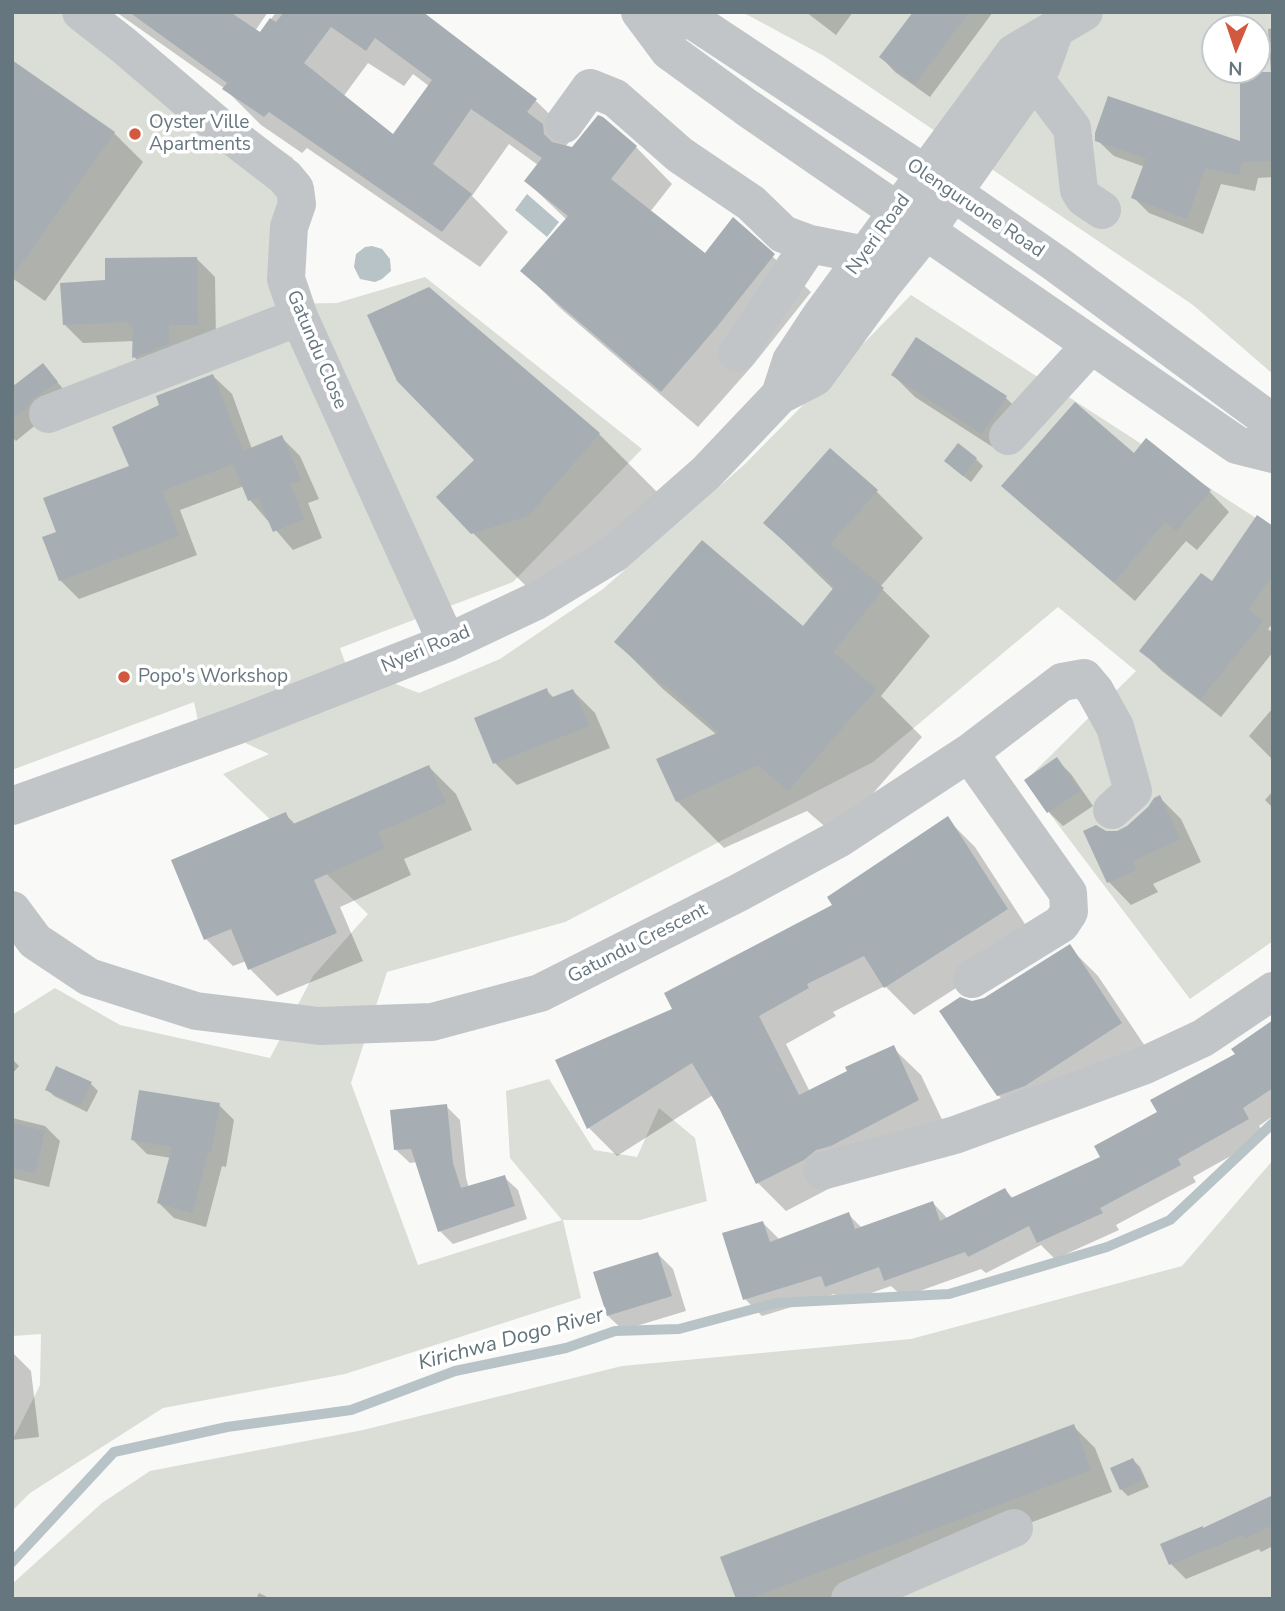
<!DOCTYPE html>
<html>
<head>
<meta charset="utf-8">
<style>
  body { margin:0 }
  #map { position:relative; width:1285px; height:1611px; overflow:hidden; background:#f9f9f7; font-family:"Nunito Sans",sans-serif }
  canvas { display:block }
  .frame { position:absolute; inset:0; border:14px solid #66767f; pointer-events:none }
  .north { position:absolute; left:1201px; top:14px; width:70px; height:70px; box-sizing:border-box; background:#fff; border:2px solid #c2c8cc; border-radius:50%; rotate:182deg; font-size:19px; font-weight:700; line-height:28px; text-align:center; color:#66767f }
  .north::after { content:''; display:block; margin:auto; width:24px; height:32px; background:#d2583f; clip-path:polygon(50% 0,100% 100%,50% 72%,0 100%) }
</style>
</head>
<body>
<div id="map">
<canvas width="1285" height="1611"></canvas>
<div class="frame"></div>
<div class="north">N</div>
</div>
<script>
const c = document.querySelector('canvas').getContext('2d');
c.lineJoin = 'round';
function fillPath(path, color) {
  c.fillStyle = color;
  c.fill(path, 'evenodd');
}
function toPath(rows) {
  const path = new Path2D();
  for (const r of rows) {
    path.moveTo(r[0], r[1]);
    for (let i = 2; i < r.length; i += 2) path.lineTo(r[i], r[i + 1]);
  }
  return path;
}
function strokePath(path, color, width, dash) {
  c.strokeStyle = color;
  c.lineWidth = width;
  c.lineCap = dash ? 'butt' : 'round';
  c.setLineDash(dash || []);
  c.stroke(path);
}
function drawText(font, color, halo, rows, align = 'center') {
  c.font = font + ' "Nunito Sans",sans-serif';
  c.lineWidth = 7;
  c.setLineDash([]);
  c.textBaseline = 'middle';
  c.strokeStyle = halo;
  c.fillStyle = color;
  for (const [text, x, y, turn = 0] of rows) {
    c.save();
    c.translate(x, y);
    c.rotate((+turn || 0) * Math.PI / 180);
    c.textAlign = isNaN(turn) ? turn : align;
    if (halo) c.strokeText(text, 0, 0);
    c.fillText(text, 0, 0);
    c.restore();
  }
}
fillPath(toPath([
  [12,12,79,12,293,158,281,304,337,303,425,277,642,449,513,582,340,648,346,665,419,693,500,659,603,589,745,464,911,295,1273,529,1273,941,1190,999,1025,781,1136,671,1058,607,873,762,565,922,387,972,351,1083,418,1265,562,1220,510,1158,506,1091,549,1079,594,1150,637,1157,659,1108,695,1138,707,1201,640,1220,563,1220,581,1298,345,1374,163,1408,30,1493,12,1511,12,1441,40,1385,41,1334,12,1336,12,1015,55,988,120,1025,270,1058,313,976,368,914,223,774,269,754,198,721,194,702,12,770],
  [742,12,1273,12,1273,374,1193,305,824,56],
  [1215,28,1257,28,1257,70,1215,70],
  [1273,1160,1273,1599,12,1599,12,1584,102,1503,150,1471,363,1430,622,1366,911,1339,1182,1266]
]), '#daded7');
fillPath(toPath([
  [527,194,559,222,547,237,515,210],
  [372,246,382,249,390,259,391,271,382,279,375,282,360,279,354,267,356,254,365,247]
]), '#b8c3c7');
fillPath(toPath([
  [116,12,268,12,255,31,261,34,276,12,419,12,536,101,573,137,565,147,636,147,672,184,650,212,705,256,733,220,811,292,753,365,698,427,560,308,523,271,567,220,526,181,538,165,509,144,472,196,508,232,480,267,307,148,302,153,261,125,224,88],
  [368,63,404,86,413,74,429,86,394,136,343,97],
  [806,12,853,12,836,35],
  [915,12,993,12,930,97,895,72,881,57],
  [1273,28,1273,177,1258,178,1255,191,1221,184,1203,234,1149,213,1133,197,1145,167,1114,156,1097,140,1242,143,1271,74,1268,29],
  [12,63,114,133,143,162,45,301,12,278],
  [197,259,215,277,216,343,153,376,134,357,134,341,83,343,65,325,107,282],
  [916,340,1006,398,1028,420,1005,455,915,397,893,375],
  [43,365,70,397,16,441,12,437,12,382,16,386],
  [213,376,232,394,252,449,281,437,300,456,319,499,308,503,322,538,293,550,250,500,244,486,180,510,197,555,79,599,60,580,58,533,132,467,161,406],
  [599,434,661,496,535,595,472,532],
  [1147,441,1210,492,1229,512,1197,550,1186,541,1135,601,1023,505,1003,486,1134,456],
  [976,459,983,466,971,482,953,468],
  [876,491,923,538,880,587,930,636,881,696,922,737,836,836,807,811,724,848,677,801,717,735,663,689,616,642,803,629,834,590,765,523],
  [1273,528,1273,623,1268,629,1273,633,1273,652,1221,717,1162,671,1142,651],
  [546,690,554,698,573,691,595,713,610,748,517,785,495,763,476,719],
  [1273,708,1273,760,1249,736],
  [1057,760,1071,774,1093,806,1063,826,1049,812],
  [429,767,456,794,472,830,404,859,411,875,340,907,363,961,277,996,250,969,246,961,233,966,206,939,285,814,296,825],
  [1273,791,1273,808,1265,800],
  [1159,797,1181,819,1201,862,1153,884,1158,892,1131,905,1109,882,1085,832,1118,833,1128,828],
  [947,819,975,847,1034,938,914,1015,885,986,833,1012,836,1016,786,1044,810,1092,893,1048,921,1075,946,1128,786,1211,758,1183,713,1095,617,1156,589,1128,557,1061,674,1010,834,905],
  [1069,947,1098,976,1149,1052,1027,1124,998,1095,972,1003,984,999],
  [1273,1022,1273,1116,1259,1126,1265,1137,1193,1177,1196,1182,1116,1225,1119,1230,1055,1259,1041,1245,986,1273,981,1269,903,1297,891,1286,843,1303,834,1294,762,1316,745,1299,763,1223,780,1240,848,1214,862,1228,933,1203,948,1219,1005,1190,1014,1199,1103,1158,1237,1054],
  [12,1059,19,1066,12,1074],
  [91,1084,98,1091,87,1112,54,1096,47,1089],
  [219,1105,234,1120,226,1167,222,1166,206,1227,174,1218,159,1203,171,1158,147,1154,132,1139],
  [446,1106,460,1120,466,1178,469,1188,504,1177,518,1190,527,1219,453,1244,440,1231,417,1162,410,1163,396,1150],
  [12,1118,45,1126,60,1141,49,1187,12,1178],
  [658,1254,673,1269,686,1311,623,1330,608,1316],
  [12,1352,31,1371,39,1437,12,1440],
  [1073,1426,1095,1448,1112,1492,828,1599,738,1599],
  [1133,1460,1140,1467,1149,1487,1128,1496,1121,1489],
  [1273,1497,1273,1546,1261,1552,1259,1549,1186,1579,1171,1564,1163,1545,1204,1530],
  [259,1593,271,1599,256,1599]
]), '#0003');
strokePath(toPath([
  [12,1562,114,1452,227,1427,351,1410,455,1371,566,1348,615,1331,679,1329,776,1303,949,1294,1107,1247,1170,1220,1273,1123]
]), '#b8c3c7', 10);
fillPath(toPath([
  [129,12,230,12,260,32,270,18,276,22,284,12,423,12,537,99,527,112,543,124,544,134,552,142,572,147,598,115,603,117,637,146,611,179,705,253,733,217,775,254,716,328,661,392,520,271,568,216,524,181,542,158,471,109,433,164,472,194,442,232,269,112,264,117,222,89,227,83],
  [331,27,366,51,375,38,432,80,393,134,304,63],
  [913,12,969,12,915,84,879,57],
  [12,60,115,132,12,277],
  [1240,72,1273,72,1273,161,1242,162,1239,175,1205,168,1187,219,1131,198,1146,158,1095,141,1095,133,1108,96,1240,141],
  [197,257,198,325,169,325,169,344,132,358,133,326,129,326,129,322,63,325,60,283,105,280,105,258],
  [429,287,600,433,528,516,471,534,436,497,474,460,397,381,367,315],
  [916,337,1007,396,982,434,891,375],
  [43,363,58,382,31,400,28,406,12,419,12,387],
  [213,374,243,451,282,435,301,480,290,484,304,519,273,532,258,497,248,501,233,464,162,491,179,536,59,581,42,537,56,532,43,498,129,466,112,427,159,405,156,396],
  [1075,402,1134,453,1146,438,1211,490,1176,531,1165,522,1114,582,1001,486],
  [958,443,977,458,963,476,944,461],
  [830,448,878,490,830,544,884,588,833,652,876,689,788,791,758,765,676,802,656,759,719,732,614,642,702,540,803,626,835,586,763,523],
  [1257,515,1273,526,1273,575,1248,610,1263,621,1201,699,1139,651,1201,573,1212,581],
  [547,688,550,698,573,689,589,726,493,764,474,718],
  [1057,757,1080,791,1047,813,1024,780],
  [429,765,446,803,378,832,385,848,314,880,337,933,248,970,231,929,204,940,171,860,286,812,291,825],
  [1160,795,1180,839,1133,861,1137,870,1107,883,1083,831,1096,825,1106,831,1117,831,1127,826,1148,807,1154,798],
  [948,816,1008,909,884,988,864,956,807,984,809,988,759,1016,799,1095,847,1071,845,1067,894,1045,919,1100,831,1146,816,1150,804,1160,756,1184,720,1110,692,1063,587,1129,555,1060,672,1009,664,993,832,905,827,897],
  [1070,944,1122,1023,1025,1086,997,1096,939,1011,960,997,972,1001,984,998],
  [1273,1020,1273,1088,1243,1108,1249,1119,1178,1159,1181,1165,1100,1208,1103,1213,1037,1243,1029,1226,968,1257,965,1252,884,1281,879,1267,825,1287,821,1276,743,1300,722,1233,763,1221,770,1242,849,1212,855,1229,933,1201,940,1221,1005,1188,1011,1198,1100,1157,1094,1146,1157,1112,1150,1100,1235,1054,1231,1049],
  [56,1066,92,1082,80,1106,45,1090],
  [139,1090,220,1103,211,1153,208,1153,192,1213,157,1203,172,1147,131,1140],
  [447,1104,453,1163,461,1188,505,1175,515,1206,438,1232,411,1149,394,1150,390,1110],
  [12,1123,45,1131,35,1173,12,1168],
  [658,1252,672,1296,607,1316,593,1272],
  [1074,1424,1091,1470,748,1599,736,1599,720,1557],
  [1133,1458,1143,1480,1120,1490,1110,1468],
  [1273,1495,1273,1525,1245,1538,1243,1535,1169,1565,1160,1544,1203,1526,1203,1528]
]), '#a6aeb3');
strokePath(toPath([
  [81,12,122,44,216,124,285,177,295,189,297,204,289,227,286,279,299,317,447,643],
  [640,12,669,51,746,107,1237,445,1273,454],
  [651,12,695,22,954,193,1055,263,1265,417,1273,441],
  [1034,78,1072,128,1079,190,1084,198,1102,210],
  [564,124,590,88,615,98,680,155,751,203,783,234,810,244,865,255],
  [737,353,810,244],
  [780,395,791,361,820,317,1014,53,1084,12],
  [48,414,299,317],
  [1008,436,1091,345],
  [969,753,1068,893,1069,912,1061,924,972,979],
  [12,806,238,725,447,643,536,601,615,553,706,473,780,395,815,377,883,284,926,231,1034,78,1042,66,1055,30],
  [12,910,35,941,89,977,196,1011,319,1026,432,1022,540,993,740,892,838,839,969,753,1062,682,1084,678,1095,691,1115,727,1133,791,1112,810],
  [822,1171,955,1135,1143,1066,1203,1038,1273,991],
  [850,1599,1014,1528]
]), '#c1c5c8', 38);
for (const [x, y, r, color] of [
  [135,134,7,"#d2583f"],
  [124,677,7,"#d2583f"]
]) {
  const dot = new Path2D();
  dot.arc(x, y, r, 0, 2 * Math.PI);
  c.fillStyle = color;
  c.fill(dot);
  strokePath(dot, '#fff', 2.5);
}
drawText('19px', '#66767f', '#fff', [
  ["Oyster Ville",149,123],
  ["Apartments",149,145],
  ["Popo's Workshop",138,677]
], 'left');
drawText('19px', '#66767f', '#fff', [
  ["Olenguruone Road",975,209,34],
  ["Nyeri Road",879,235,-54],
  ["Gatundu Close",316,350,67],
  ["Nyeri Road",426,650,-23],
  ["Gatundu Crescent",638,944,-27]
]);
drawText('italic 21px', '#627479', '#fff', [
  ["Kirichwa Dogo River",511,1340,-15]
]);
</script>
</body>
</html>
